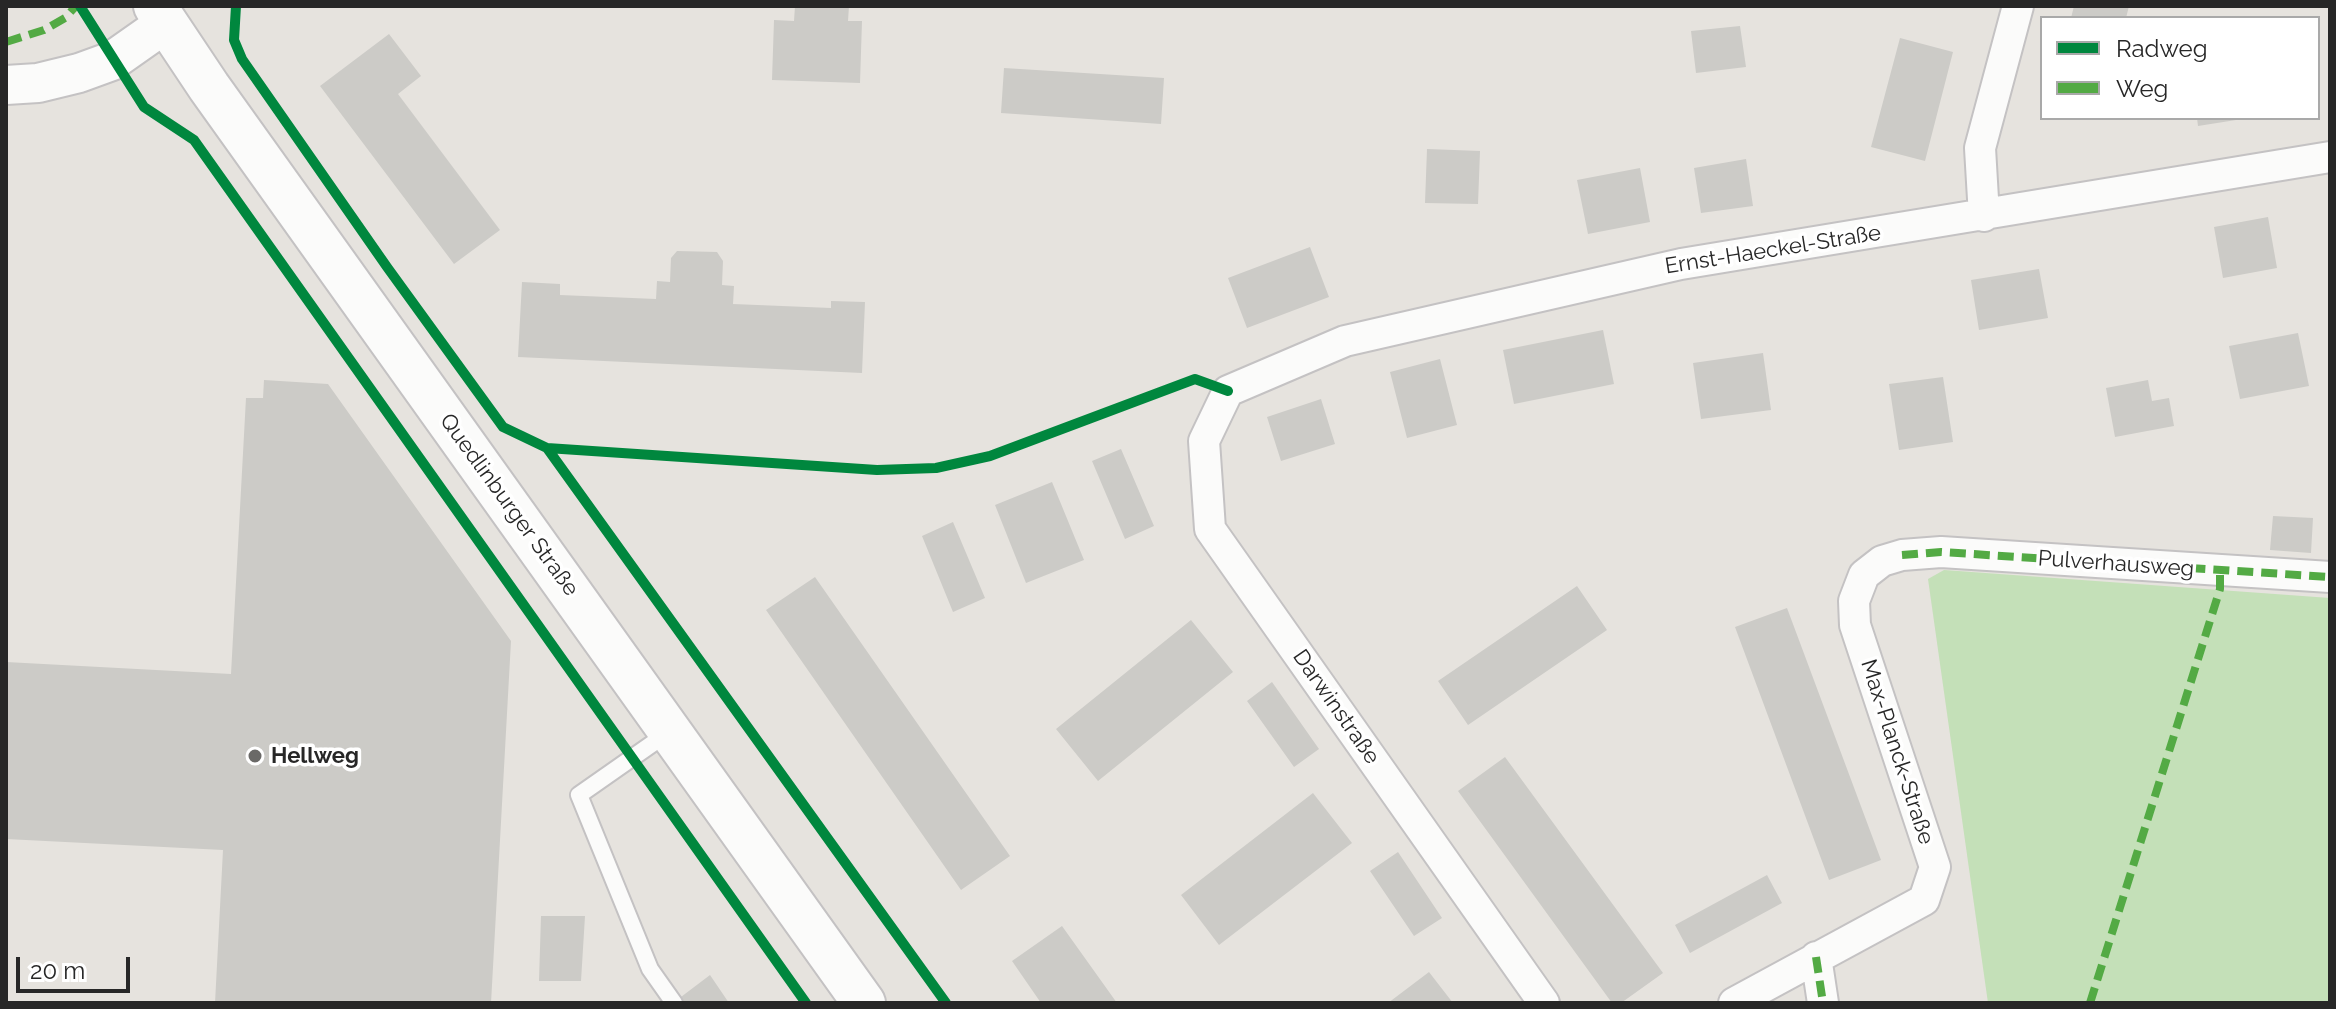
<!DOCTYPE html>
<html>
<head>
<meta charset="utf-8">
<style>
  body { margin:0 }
  #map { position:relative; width:2336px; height:1009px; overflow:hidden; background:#e6e3de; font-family:Raleway,sans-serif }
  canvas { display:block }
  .frame { position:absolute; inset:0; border:8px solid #272727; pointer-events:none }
  .legend { position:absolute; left:2040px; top:16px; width:280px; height:104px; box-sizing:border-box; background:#fff; border:2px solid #a9a9a9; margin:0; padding:10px 14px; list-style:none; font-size:24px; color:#272727 }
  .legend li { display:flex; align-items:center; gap:16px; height:40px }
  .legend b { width:40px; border:2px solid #a9a9a9 }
  .scale { position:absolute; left:16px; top:957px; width:114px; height:36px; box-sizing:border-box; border:4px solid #272727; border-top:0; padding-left:10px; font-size:24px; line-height:28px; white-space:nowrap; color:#272727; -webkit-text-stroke:6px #fff; paint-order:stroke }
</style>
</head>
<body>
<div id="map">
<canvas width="2336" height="1009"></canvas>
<div class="frame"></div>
<ul class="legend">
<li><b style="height:10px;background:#00873e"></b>Radweg</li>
<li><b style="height:10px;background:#53aa44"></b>Weg</li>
</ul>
<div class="scale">20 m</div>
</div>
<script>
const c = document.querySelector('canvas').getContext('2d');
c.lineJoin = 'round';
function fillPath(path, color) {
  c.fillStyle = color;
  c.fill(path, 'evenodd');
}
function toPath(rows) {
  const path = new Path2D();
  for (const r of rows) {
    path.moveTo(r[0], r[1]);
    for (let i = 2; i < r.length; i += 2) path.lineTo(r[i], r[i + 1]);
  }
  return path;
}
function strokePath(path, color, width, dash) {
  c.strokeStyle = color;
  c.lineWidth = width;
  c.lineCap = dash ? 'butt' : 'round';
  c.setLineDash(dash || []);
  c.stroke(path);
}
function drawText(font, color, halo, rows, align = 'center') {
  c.font = font + ' Raleway,sans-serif';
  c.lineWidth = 7;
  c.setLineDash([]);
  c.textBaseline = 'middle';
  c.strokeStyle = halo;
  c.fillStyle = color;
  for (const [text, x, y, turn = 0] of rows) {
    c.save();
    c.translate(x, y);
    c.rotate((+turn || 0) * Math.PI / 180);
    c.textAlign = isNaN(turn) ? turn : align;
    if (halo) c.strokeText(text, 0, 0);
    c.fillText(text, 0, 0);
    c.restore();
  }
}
fillPath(toPath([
  [1944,570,2330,598,2330,1003,1988,1003,1928,579]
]), '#c4e0b8');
fillPath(toPath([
  [795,6,849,6,848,21,862,21,860,83,772,80,774,20,794,21],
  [2074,6,2129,6,2126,18,2071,18],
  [1740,26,1746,67,1696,73,1691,31],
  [389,34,421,76,398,94,500,230,454,264,320,86],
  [1900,38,1953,52,1925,161,1871,147],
  [1004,68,1164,78,1161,124,1001,113],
  [2197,118,2236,118,2236,120,2198,126],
  [1427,149,1480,151,1478,204,1425,203],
  [1746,159,1753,206,1701,213,1694,168],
  [1640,168,1650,222,1588,234,1577,180],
  [2268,217,2277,268,2223,278,2214,227],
  [1310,247,1329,297,1247,328,1228,278],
  [677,251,717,252,723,261,722,285,734,286,733,304,831,308,831,301,865,302,862,373,518,357,522,282,560,284,560,295,656,299,657,281,670,282,671,258],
  [2039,269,2048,318,1979,330,1971,280],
  [1603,330,1614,384,1514,404,1503,350],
  [2298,333,2309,386,2240,399,2229,346],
  [1763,353,1771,410,1701,419,1693,363],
  [1440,359,1457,425,1407,438,1390,372],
  [1943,377,1953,442,1899,450,1889,384],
  [264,380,328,384,511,641,491,1003,215,1003,223,850,6,839,6,662,231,674,246,398,263,398],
  [2148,380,2152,401,2169,398,2174,426,2115,437,2106,388],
  [1321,399,1335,444,1281,461,1267,417],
  [1121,449,1154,526,1125,539,1092,461],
  [1052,482,1084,560,1026,583,995,505],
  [2273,516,2313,518,2311,553,2270,550],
  [953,522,985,598,953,612,922,536],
  [815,577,1010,856,961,890,766,610],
  [1577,586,1607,630,1468,725,1438,681],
  [1787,608,1881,860,1829,880,1735,627],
  [1191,620,1233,672,1098,781,1056,729],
  [1272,682,1319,749,1294,767,1247,701],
  [1505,757,1663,973,1621,1003,1612,1003,1458,791],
  [1313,793,1352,843,1219,945,1181,895],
  [1398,852,1442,918,1414,936,1370,871],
  [1767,875,1782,903,1690,953,1675,925],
  [541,916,585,916,581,981,539,981],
  [1062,926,1117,1003,1041,1003,1012,961],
  [1429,972,1453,1003,1388,1003],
  [710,975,729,1003,673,1003]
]), '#cccbc7');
const service = toPath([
  [669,732,579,795,650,969,674,1003]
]);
const minor = toPath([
  [1984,216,1980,148,2018,6],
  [1816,957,1823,1003],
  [1544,1003,1210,529,1204,441,1228,391,1345,341,1681,264,2330,157],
  [1734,1003,1924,900,1935,867,1855,625,1854,601,1864,575,1882,561,1902,555,1941,552,2330,577]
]);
const tertiary = toPath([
  [6,85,38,83,79,73,112,61,166,23]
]);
const secondary = toPath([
  [155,6,209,87,864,1003]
]);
strokePath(service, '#c4c2c3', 20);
strokePath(minor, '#c4c2c3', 34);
strokePath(tertiary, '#c4c2c3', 42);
strokePath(secondary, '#c4c2c3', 46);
strokePath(service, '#fbfbfa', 16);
strokePath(minor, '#fbfbfa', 30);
strokePath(tertiary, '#fbfbfa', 38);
strokePath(secondary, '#fbfbfa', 42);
strokePath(toPath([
  [6,42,44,30,65,18,76,6],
  [1902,555,1941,552,2330,577],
  [1816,957,1823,1003],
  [2090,1003,2220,589,2220,572]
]), '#53aa44', 8, [16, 8]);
strokePath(toPath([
  [80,6,144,107,194,140,806,1003],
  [236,6,234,40,242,59,387,267,503,427,547,448,877,470,936,468,990,456,1195,379,1228,391],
  [547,448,946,1003]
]), '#00873e', 10);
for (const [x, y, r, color] of [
  [255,756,8,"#6a6967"]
]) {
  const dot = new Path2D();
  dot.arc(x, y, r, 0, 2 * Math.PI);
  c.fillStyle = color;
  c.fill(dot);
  strokePath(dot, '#fff', 3);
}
drawText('22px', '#272727', '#fff', [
  ["Ernst-Haeckel-Straße",1773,250,-9],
  ["Quedlinburger Straße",509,505,54],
  ["Pulverhausweg",2116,564,4],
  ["Darwinstraße",1336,707,55],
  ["Max-Planck-Straße",1897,752,72]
]);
drawText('bold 22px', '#272727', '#fff', [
  ["Hellweg",271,756]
], 'left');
</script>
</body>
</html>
